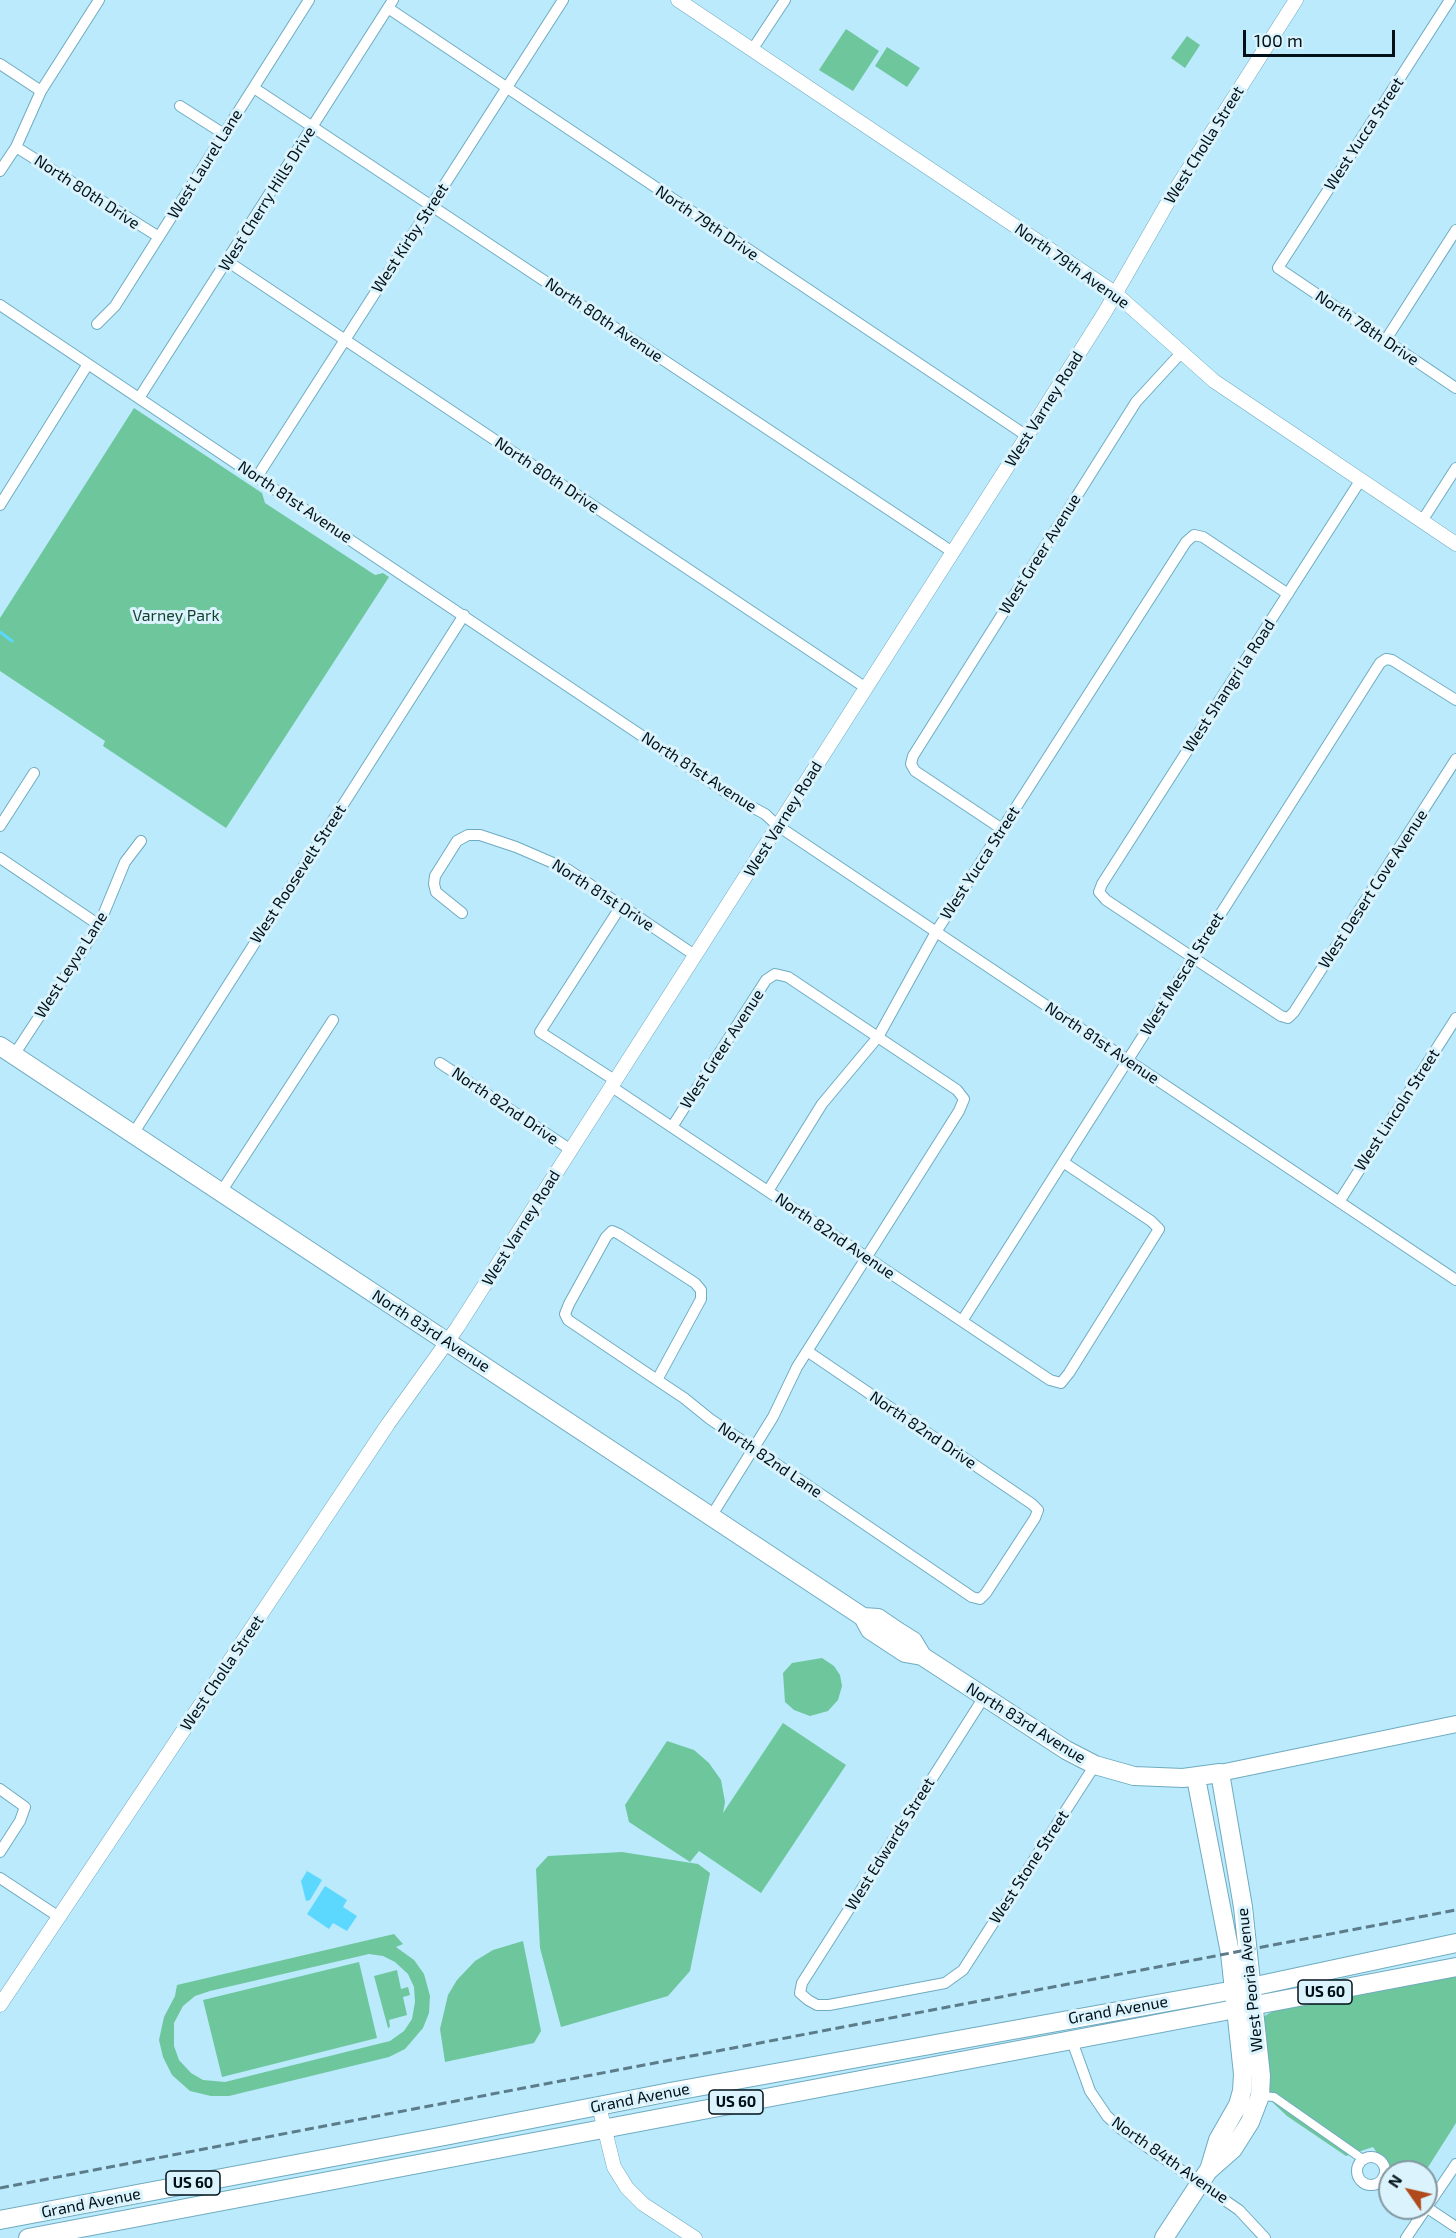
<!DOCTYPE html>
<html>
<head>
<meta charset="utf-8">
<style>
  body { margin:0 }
  #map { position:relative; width:1456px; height:2238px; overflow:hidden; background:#baeafc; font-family:"Exo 2",sans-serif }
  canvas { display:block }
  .north { position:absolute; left:1378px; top:2160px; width:60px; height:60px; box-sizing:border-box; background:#dbf3fc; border:2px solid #8398a1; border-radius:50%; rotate:304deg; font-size:16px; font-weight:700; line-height:24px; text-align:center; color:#001018 }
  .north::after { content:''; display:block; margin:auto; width:21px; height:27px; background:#b04a1c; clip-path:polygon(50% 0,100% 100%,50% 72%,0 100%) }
  .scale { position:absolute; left:1243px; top:30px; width:152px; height:27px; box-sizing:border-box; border:3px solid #001018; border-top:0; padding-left:8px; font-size:18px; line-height:21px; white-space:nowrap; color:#001018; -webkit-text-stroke:4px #dbf3fc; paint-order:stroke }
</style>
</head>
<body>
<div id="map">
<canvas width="1456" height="2238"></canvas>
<div class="north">N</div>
<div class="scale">100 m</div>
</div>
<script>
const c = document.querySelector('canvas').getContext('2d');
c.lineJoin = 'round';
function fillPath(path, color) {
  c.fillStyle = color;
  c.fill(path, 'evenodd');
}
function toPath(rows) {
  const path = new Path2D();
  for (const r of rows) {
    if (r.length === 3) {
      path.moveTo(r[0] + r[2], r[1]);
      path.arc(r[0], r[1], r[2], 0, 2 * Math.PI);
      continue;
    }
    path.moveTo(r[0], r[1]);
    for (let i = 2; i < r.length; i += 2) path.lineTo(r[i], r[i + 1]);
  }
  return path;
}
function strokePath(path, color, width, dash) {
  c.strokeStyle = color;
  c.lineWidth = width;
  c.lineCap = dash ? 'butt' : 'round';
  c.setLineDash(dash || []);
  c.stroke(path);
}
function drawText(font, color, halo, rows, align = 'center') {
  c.font = font + ' "Exo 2",sans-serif';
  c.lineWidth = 6;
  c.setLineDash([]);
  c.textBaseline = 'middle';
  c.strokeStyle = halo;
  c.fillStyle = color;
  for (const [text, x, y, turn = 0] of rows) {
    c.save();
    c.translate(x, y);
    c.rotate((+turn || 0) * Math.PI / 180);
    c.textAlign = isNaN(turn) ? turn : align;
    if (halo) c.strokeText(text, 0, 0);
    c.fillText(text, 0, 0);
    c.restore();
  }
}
fillPath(toPath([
  [846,29,879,51,853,91,819,70],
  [1187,36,1200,45,1185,68,1171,58],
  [887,47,920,68,907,87,875,66],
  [134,408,262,493,265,503,375,575,383,573,389,577,226,828,103,746,105,741,0,671,0,618],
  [822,1658,834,1666,840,1675,842,1686,838,1700,828,1711,810,1716,794,1710,785,1702,783,1673,792,1663],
  [783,1723,846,1765,761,1893,699,1851,690,1862,629,1822,625,1805,667,1741,694,1750,709,1763,721,1780,725,1802,723,1813],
  [622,1852,698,1864,710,1873,690,1971,668,1996,561,2027,540,1948,536,1869,548,1856],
  [394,1934,403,1944,396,1947,414,1960,424,1974,430,1996,429,2013,423,2028,405,2049,389,2057,229,2096,211,2096,190,2091,172,2075,163,2057,159,2040,164,2017,175,1996,177,1985],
  [369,1954,383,1956,395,1962,408,1974,414,1987,415,2002,412,2019,404,2031,390,2041,225,2082,203,2080,191,2073,179,2060,174,2046,174,2023,183,2006,195,1996,210,1991],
  [523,1941,541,2031,534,2043,445,2062,440,2029,448,1995,457,1980,475,1961,493,1950],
  [359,1962,377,2038,222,2077,203,2000],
  [397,1970,401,1989,408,1987,410,1995,403,1997,407,2015,389,2020,390,2027,388,2028,374,1976],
  [1456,1975,1456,2123,1425,2172,1390,2172,1373,2147,1346,2156,1287,2116,1269,2099,1263,2017,1273,2011]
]), '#6ec69d');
fillPath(toPath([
  [307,1871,322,1880,310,1900,306,1901,301,1881],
  [325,1886,347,1900,343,1907,357,1916,347,1931,333,1923,329,1929,307,1914]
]), '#5cd8ff');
strokePath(toPath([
  [0,632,12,641]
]), '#5cd8ff', 3);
const pedestrian = toPath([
  [1260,2096,1274,2097,1364,2160]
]);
const minor = toPath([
  [1450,0,1278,268,1456,388],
  [388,8,1027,436],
  [752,50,785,0],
  [0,64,41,91],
  [254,88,954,553],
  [180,106,224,134],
  [16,147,159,237],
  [0,171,16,147,41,91,99,0],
  [227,261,866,688],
  [0,305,730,795,765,814,778,826,1456,1280],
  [97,324,115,306,309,0],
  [1385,341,1456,230],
  [139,398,393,0],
  [257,477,563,0],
  [1360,481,1102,884,1099,892,1106,900,1281,1016,1288,1018,1294,1012,1456,759],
  [0,505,88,364],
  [1422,521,1456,468],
  [0,826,34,773],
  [1002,829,915,771,911,764,913,756,1136,402,1181,353],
  [0,858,99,925],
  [462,913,436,892,434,884,435,876,457,841,468,835,480,835,516,847,567,869,696,956],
  [14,1055,99,925,125,862,141,841],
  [440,1063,571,1150],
  [616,1081,540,1032,621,906],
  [612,1087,1050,1380,1061,1383,1069,1373,1159,1229,1151,1221,1063,1162],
  [672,1127,766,980,775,974,788,977,957,1090,964,1099,959,1111,797,1367,773,1417,712,1515],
  [133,1134,464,615],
  [768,1191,822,1104,878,1037,936,932,1186,542,1194,535,1203,537,1288,594],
  [221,1192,333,1020],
  [1339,1202,1456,1018],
  [962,1321,1380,663,1386,659,1392,660,1456,700],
  [657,1380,701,1299,701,1290,695,1283,619,1234,612,1231,606,1237,569,1304,565,1314,568,1320,657,1380,684,1398,710,1419,972,1597,980,1599,986,1593,1035,1518,1038,1510,1032,1504,807,1351],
  [984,1697,802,1983,800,1993,808,2000,817,2005,829,2005,945,1983,963,1970,1095,1765],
  [0,1789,25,1807,20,1821,0,1852],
  [0,1878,59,1917],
  [1072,2041,1090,2091,1107,2116,1121,2129,1239,2210,1265,2238],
  [1371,2171,14],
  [1426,2207,1456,2227],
  [1406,2238,1456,2164]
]);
const tertiary = toPath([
  [678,0,1115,293,1214,381,1456,544],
  [0,2005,388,1424,457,1328,1027,436,1105,312,1172,195,1296,0],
  [599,2106,614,2167,627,2188,643,2204,695,2238]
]);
const secondary = toPath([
  [1220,1773,1456,1724]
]);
const primary = toPath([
  [0,1046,863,1617,878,1618,897,1631,913,1641,922,1656],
  [863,1617,870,1630,905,1653,922,1656,1066,1750,1095,1765,1134,1776,1183,1778,1220,1773,1243,1907,1261,2076,1260,2096,1250,2122,1233,2149,1208,2171,1164,2238],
  [1196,1778,1230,1953,1243,2074,1242,2091,1238,2105,1218,2140,1209,2170]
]);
const trunk = toPath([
  [0,2220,450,2135,670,2092,1251,1987,1456,1943],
  [28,2238,1456,1967]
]);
strokePath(pedestrian, '#6fabc0', 10);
strokePath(minor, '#6fabc0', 12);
strokePath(tertiary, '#6fabc0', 15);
strokePath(secondary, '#6fabc0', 18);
strokePath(primary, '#6fabc0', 20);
strokePath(trunk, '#6fabc0', 20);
strokePath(pedestrian, '#fff', 8);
strokePath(minor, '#fff', 10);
strokePath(tertiary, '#fff', 14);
strokePath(secondary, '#fff', 16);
strokePath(primary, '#fff', 18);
strokePath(trunk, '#fff', 18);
strokePath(toPath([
  [0,2188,1456,1910]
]), '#5c7c89', 3, [9, 4.5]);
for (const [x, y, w] of [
  [1325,1992,54],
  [736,2102,54],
  [193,2183,54]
]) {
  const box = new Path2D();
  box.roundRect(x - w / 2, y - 12, w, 24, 4.5);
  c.fillStyle = '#dbf3fc';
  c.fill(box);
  strokePath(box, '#001018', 1.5);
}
drawText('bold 15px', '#001018', null, [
  ["US 60",1325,1992],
  ["US 60",736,2102],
  ["US 60",193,2183]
]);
drawText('16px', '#001018', '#dbf3fc', [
  ["West Yucca Street",1364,134,-57],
  ["West Cholla Street",1204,145,-58],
  ["West Laurel Lane",205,164,-58],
  ["North 80th Drive",87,192,33],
  ["West Cherry Hills Drive",267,199,-58],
  ["North 79th Drive",707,223,34],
  ["West Kirby Street",410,238,-57],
  ["North 79th Avenue",1072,266,35],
  ["North 80th Avenue",604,320,34],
  ["North 78th Drive",1367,328,34],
  ["West Varney Road",1044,409,-58],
  ["North 80th Drive",547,475,34],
  ["North 81st Avenue",295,502,34],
  ["West Greer Avenue",1040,554,-58],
  ["West Shangri la Road",1229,686,-57],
  ["North 81st Avenue",699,772,33],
  ["West Varney Road",783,819,-58],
  ["West Yucca Street",980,863,-57],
  ["West Roosevelt Street",298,874,-57],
  ["West Desert Cove Avenue",1373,889,-57],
  ["North 81st Drive",603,895,33],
  ["West Leyva Lane",71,965,-58],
  ["West Mescal Street",1182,974,-58],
  ["North 81st Avenue",1102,1043,34],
  ["West Greer Avenue",722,1049,-57],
  ["North 82nd Drive",505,1106,34],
  ["West Lincoln Street",1397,1110,-57],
  ["West Varney Road",521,1228,-58],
  ["North 82nd Avenue",835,1236,34],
  ["North 83rd Avenue",431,1331,33],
  ["North 82nd Drive",923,1430,34],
  ["North 82nd Lane",770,1460,34],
  ["West Cholla Street",222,1673,-56],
  ["North 83rd Avenue",1026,1723,32],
  ["West Edwards Street",890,1844,-58],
  ["West Stone Street",1029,1867,-57],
  ["West Peoria Avenue",1250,1980,-96],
  ["Grand Avenue",1118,2010,-10],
  ["Grand Avenue",640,2098,-11],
  ["North 84th Avenue",1170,2160,35],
  ["Grand Avenue",91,2203,-11]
]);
drawText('16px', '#113f2c', '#dbf3fc', [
  ["Varney Park",176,616]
]);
</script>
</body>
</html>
